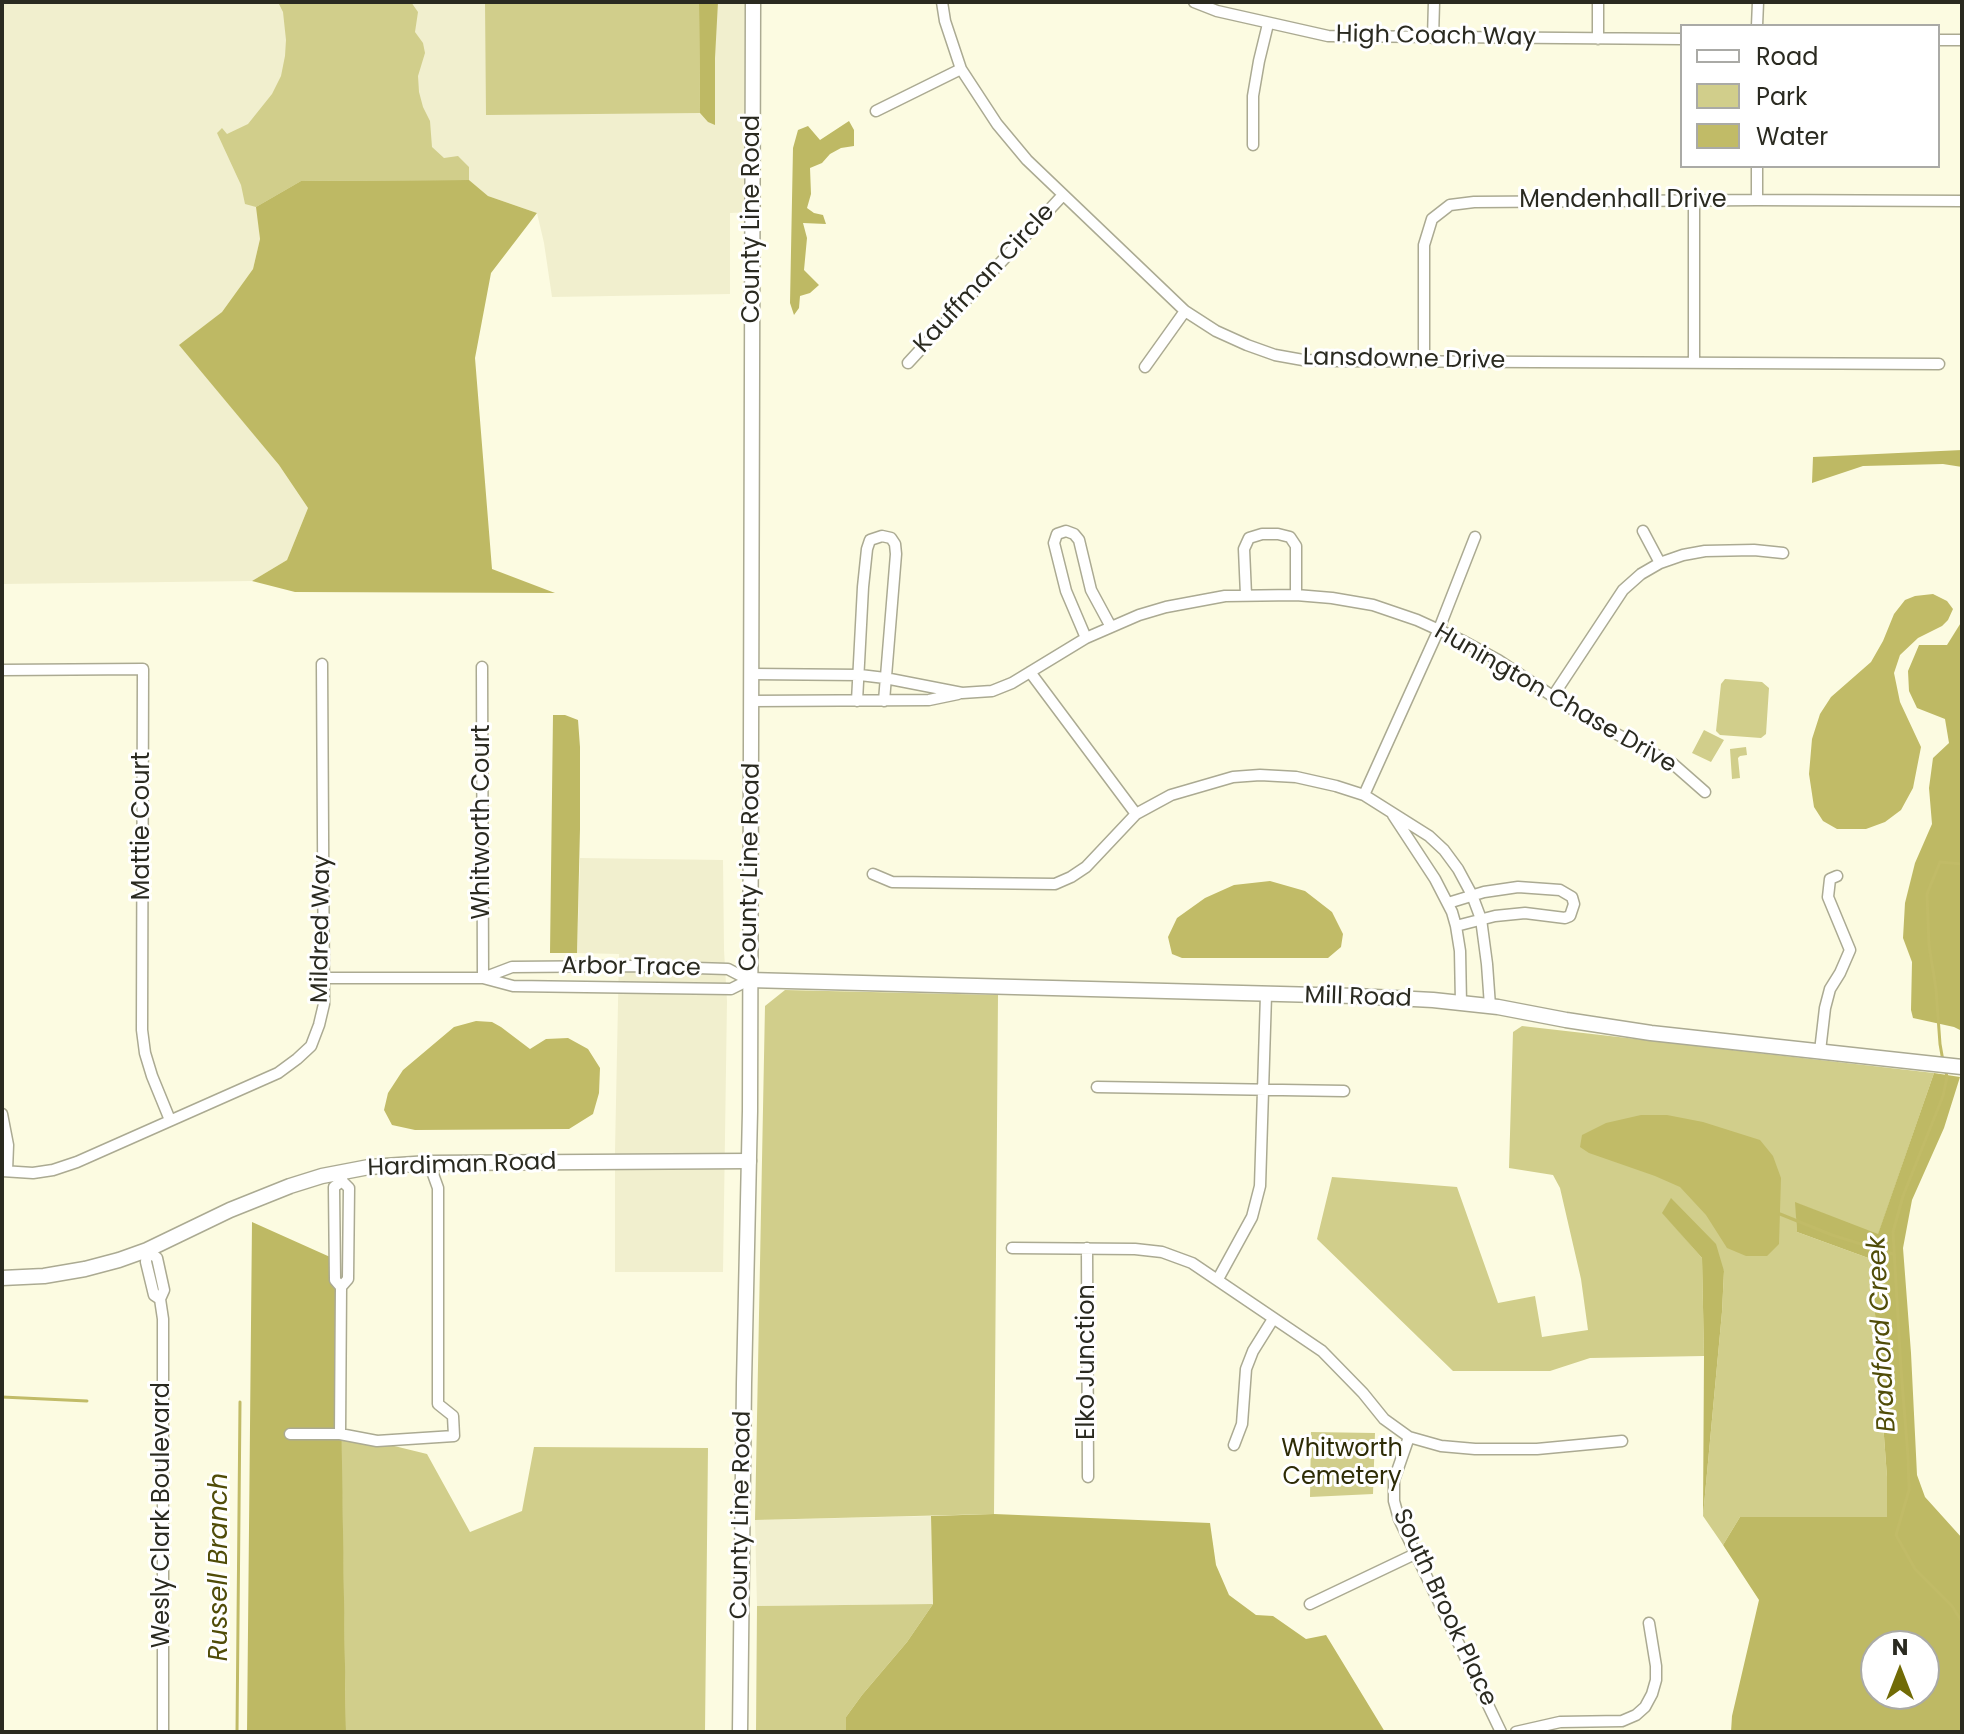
<!DOCTYPE html>
<html>
<head>
<meta charset="utf-8">
<style>
  body { margin:0 }
  #map { position:relative; width:1964px; height:1734px; overflow:hidden; background:#fcfbe1; font-family:Poppins,sans-serif }
  canvas { display:block }
  .frame { position:absolute; inset:0; border:4px solid #2a2a20; pointer-events:none }
  .legend { position:absolute; left:1680px; top:24px; width:260px; height:144px; box-sizing:border-box; background:#fff; border:2px solid #aaaaa6; margin:0; padding:10px 14px; list-style:none; font-size:24px; color:#2a2a20 }
  .legend li { display:flex; align-items:center; gap:16px; height:40px }
  .legend b { width:40px; border:2px solid #aaaaa6 }
  .north { position:absolute; left:1860px; top:1630px; width:80px; height:80px; box-sizing:border-box; background:#fff; border:2px solid #aaaaa6; border-radius:50%; rotate:0deg; font-size:22px; font-weight:700; line-height:32px; text-align:center; color:#2a2a20 }
  .north::after { content:''; display:block; margin:auto; width:28px; height:36px; background:#716b06; clip-path:polygon(50% 0,100% 100%,50% 72%,0 100%) }
</style>
</head>
<body>
<div id="map">
<canvas width="1964" height="1734"></canvas>
<div class="frame"></div>
<ul class="legend">
<li><b style="height:10px;background:#fff"></b>Road</li>
<li><b style="height:22px;background:#d1ce8b"></b>Park</li>
<li><b style="height:22px;background:#c1bb67"></b>Water</li>
</ul>
<div class="north">N</div>
</div>
<script>
const c = document.querySelector('canvas').getContext('2d');
c.lineJoin = 'round';
function fillPath(path, color) {
  c.fillStyle = color;
  c.fill(path, 'evenodd');
}
function toPath(rows) {
  const path = new Path2D();
  for (const r of rows) {
    path.moveTo(r[0], r[1]);
    for (let i = 2; i < r.length; i += 2) path.lineTo(r[i], r[i + 1]);
  }
  return path;
}
function strokePath(path, color, width, dash) {
  c.strokeStyle = color;
  c.lineWidth = width;
  c.lineCap = dash ? 'butt' : 'round';
  c.setLineDash(dash || []);
  c.stroke(path);
}
function drawText(font, color, halo, rows, align = 'center') {
  c.font = font + ' Poppins,sans-serif';
  c.lineWidth = 6;
  c.setLineDash([]);
  c.textBaseline = 'middle';
  c.strokeStyle = halo;
  c.fillStyle = color;
  for (const [text, x, y, turn = 0] of rows) {
    c.save();
    c.translate(x, y);
    c.rotate((+turn || 0) * Math.PI / 180);
    c.textAlign = isNaN(turn) ? turn : align;
    if (halo) c.strokeText(text, 0, 0);
    c.fillText(text, 0, 0);
    c.restore();
  }
}
fillPath(toPath([
  [2,2,753,2,753,212,730,213,730,294,552,297,544,243,537,213,488,196,469,180,257,207,260,239,253,269,222,312,180,345,279,465,308,508,287,560,252,581,2,584],
  [580,858,723,860,724,950,727,1001,723,1272,615,1272,615,1151,619,954,577,953],
  [931,1516,933,1604,757,1606,755,1520]
]), '#f1efce');
fillPath(toPath([
  [278,2,411,2,418,12,415,32,423,43,425,53,418,76,419,92,423,107,430,121,432,147,444,158,458,156,469,167,469,180,301,181,256,207,245,204,241,185,217,133,222,128,227,134,248,124,272,94,281,76,285,56,286,40,283,12],
  [485,2,699,2,700,113,486,115],
  [1725,679,1762,682,1769,688,1766,734,1761,738,1720,735,1716,731,1721,684],
  [1704,730,1724,740,1711,762,1692,753],
  [1746,747,1747,755,1740,756,1738,758,1740,778,1732,779,1730,749],
  [785,990,998,995,994,1514,755,1520,765,1006],
  [1522,1026,1934,1073,1878,1235,1796,1203,1797,1232,1871,1259,1887,1477,1887,1518,1740,1517,1723,1545,1703,1516,1722,1312,1724,1271,1671,1199,1663,1213,1702,1258,1704,1356,1590,1358,1550,1371,1453,1371,1317,1239,1332,1177,1457,1187,1498,1303,1535,1296,1542,1337,1588,1330,1581,1279,1560,1188,1553,1175,1509,1168,1513,1032],
  [1311,1432,1375,1433,1373,1494,1310,1497],
  [341,1433,427,1454,470,1532,522,1511,534,1447,708,1448,705,1732,346,1732],
  [933,1604,907,1642,862,1695,846,1717,846,1732,756,1732,757,1606]
]), '#d1ce8b');
fillPath(toPath([
  [699,2,718,2,715,58,715,125,708,122,700,113],
  [849,121,854,130,854,146,841,148,830,154,822,163,810,168,811,194,807,208,814,213,823,215,826,224,803,223,807,238,804,270,819,285,810,293,800,296,799,308,794,315,790,303,793,148,798,130,808,126,820,140],
  [469,180,488,196,537,213,491,273,475,358,492,569,555,593,295,592,252,581,287,560,308,508,279,465,179,345,222,312,253,269,260,239,256,207,301,181],
  [1962,450,1962,467,1943,464,1863,466,1812,483,1813,457],
  [1962,621,1962,1031,1954,1027,1913,1018,1911,1010,1912,962,1903,938,1905,903,1915,863,1932,824,1929,788,1933,758,1949,743,1945,719,1917,708,1909,691,1908,671,1919,645,1947,645],
  [553,715,565,715,578,720,580,747,580,829,577,953,550,953],
  [1934,1073,1960,1077,1944,1128,1912,1200,1903,1248,1911,1353,1917,1475,1925,1497,1962,1538,1962,1732,1731,1732,1732,1716,1759,1600,1723,1545,1740,1517,1887,1517,1887,1477,1871,1259,1797,1232,1795,1202,1878,1234],
  [1924,1646,1924,1694,1876,1694,1876,1646],
  [1671,1198,1716,1244,1724,1271,1722,1312,1703,1516,1704,1356,1702,1258,1662,1213],
  [252,1222,339,1261,346,1732,247,1732],
  [994,1514,1210,1523,1216,1565,1229,1595,1256,1615,1273,1616,1306,1639,1326,1635,1385,1732,846,1732,846,1717,862,1695,907,1642,933,1604,931,1516]
]), '#beb964');
fillPath(toPath([
  [1933,594,1947,601,1953,609,1948,620,1942,626,1918,638,1900,655,1894,673,1900,702,1921,747,1913,788,1901,810,1885,822,1866,829,1837,829,1823,821,1814,807,1809,774,1812,739,1820,714,1831,697,1871,662,1883,641,1894,614,1905,600,1915,596],
  [1270,881,1305,891,1332,912,1343,934,1341,947,1328,958,1182,958,1172,954,1168,937,1177,918,1205,898,1234,885],
  [476,1021,492,1022,501,1027,530,1049,546,1039,568,1038,588,1049,600,1068,599,1093,593,1114,569,1129,415,1130,392,1125,384,1110,388,1093,403,1070,454,1027],
  [1641,1115,1667,1115,1703,1122,1760,1140,1773,1156,1781,1178,1779,1244,1767,1256,1746,1256,1727,1248,1706,1215,1680,1187,1655,1176,1589,1153,1580,1147,1582,1135,1606,1123]
]), '#c1bb67');
strokePath(toPath([
  [1962,770,1962,779],
  [1943,1061,1940,1044,1936,989,1929,945,1927,894,1940,862,1962,864],
  [1945,1068,1947,1077,1943,1096,1903,1196,1893,1232,1901,1369,1908,1457,1909,1490,1896,1535,1915,1569,1952,1606,1962,1622],
  [1780,1214,1832,1235,1893,1254],
  [2,1397,87,1401],
  [237,1732,240,1402]
]), '#c1bb67', 3);
const minor = toPath([
  [942,2,945,21,961,69,997,124,1027,160,1185,311,1216,331,1247,345,1275,355,1303,360,1334,361,1939,364],
  [1194,2,1217,11,1328,36,1682,39],
  [1757,26,1758,2],
  [1433,38,1434,2],
  [1598,39,1598,2],
  [1938,40,1962,40],
  [876,111,961,69],
  [1253,145,1253,96,1259,61,1268,24],
  [1757,200,1757,166],
  [1694,201,1694,363],
  [1424,361,1424,245,1432,219,1450,205,1474,202,1757,200,1962,201],
  [908,363,1062,196],
  [1145,367,1185,311],
  [1643,531,1660,563],
  [1246,595,1244,549,1249,538,1262,534,1278,534,1290,537,1296,546,1296,595],
  [1086,638,1066,591,1054,543,1057,534,1066,531,1074,534,1079,540,1091,590,1111,627],
  [482,667,483,978],
  [2,670,143,669,142,1030,145,1053,152,1076,170,1120],
  [1030,672,1136,814],
  [752,674,860,675,885,678,962,693,992,691,1012,683,1086,638,1139,615,1166,607,1225,596,1296,595,1332,598,1373,605,1417,620,1463,641,1498,660,1584,717,1672,763,1705,792],
  [1553,696,1623,590,1641,574,1660,563,1683,555,1705,551,1754,550,1783,553],
  [752,701,929,700,958,694],
  [857,701,863,587,867,549,870,540,882,536,891,538,895,544,896,554,884,701],
  [1364,795,1439,629,1475,537],
  [1393,815,1435,879,1452,912,1456,926,1460,951,1461,1003],
  [873,874,892,882,1055,884,1071,877,1086,867,1136,814,1171,795,1233,777,1260,775,1296,777,1336,786,1364,795,1429,836,1444,850,1458,869,1472,895,1481,919,1487,964,1490,1006],
  [1448,903,1484,892,1518,887,1560,890,1572,897,1574,904,1570,916,1565,918,1525,913,1495,916,1456,926],
  [324,978,483,978,513,986,731,989,749,980],
  [483,978,512,967,630,966,728,969,749,980],
  [1820,1051,1825,1008,1830,989,1840,973,1850,950,1828,897,1830,879,1837,876],
  [1097,1087,1344,1091],
  [2,1114,8,1145,7,1171],
  [2,1171,33,1173,53,1170,77,1162,278,1073,297,1059,311,1046,319,1025,324,1004,322,664],
  [342,1173,342,1181,349,1188,348,1279,341,1287,335,1280,334,1187,342,1181],
  [1012,1248,1135,1249,1162,1252,1192,1263,1322,1351,1363,1393,1384,1419,1409,1437,1441,1446,1475,1449,1537,1449,1622,1441],
  [1087,1248,1088,1477],
  [147,1250,157,1258,164,1290,160,1299,163,1319,163,1732],
  [147,1250,146,1262,154,1295,160,1299],
  [1218,1279,1252,1217,1260,1186,1266,995],
  [290,1434,340,1434,341,1287],
  [340,1434,377,1441,454,1436,453,1416,438,1404,438,1188,429,1163],
  [1409,1437,1394,1480,1394,1501,1399,1519,1501,1732],
  [1234,1445,1242,1424,1246,1369,1253,1351,1273,1319],
  [1310,1604,1415,1554],
  [1516,1732,1560,1722,1622,1721,1636,1715,1645,1707,1652,1694,1656,1680,1656,1666,1649,1623]
]);
const tertiary = toPath([
  [749,980,1356,996,1433,1000,1498,1007,1566,1020,1651,1033,1962,1067],
  [2,1278,44,1276,85,1269,119,1260,147,1250,230,1210,290,1186,322,1176,369,1167,429,1163,749,1161]
]);
const secondary = toPath([
  [740,1732,744,1383,750,1111,753,2]
]);
strokePath(minor, '#abaa92', 13);
strokePath(tertiary, '#abaa92', 17);
strokePath(secondary, '#abaa92', 17);
strokePath(minor, '#fff', 10);
strokePath(tertiary, '#fff', 14);
strokePath(secondary, '#fff', 14);
drawText('24px', '#2a2a20', '#fff', [
  ["High Coach Way",1436,37,1],
  ["Mendenhall Drive",1623,201],
  ["County Line Road",753,219,-90],
  ["Kauffman Circle",985,279,-47],
  ["Lansdowne Drive",1404,360,1],
  ["Hunington Chase Drive",1555,699,30],
  ["Whitworth Court",483,822,-90],
  ["Mattie Court",143,826,-90],
  ["County Line Road",751,867,-89],
  ["Mildred Way",322,929,-89],
  ["Arbor Trace",631,968,1],
  ["Mill Road",1358,998,2],
  ["Hardiman Road",462,1166,-2],
  ["Elko Junction",1088,1362,-90],
  ["Wesly Clark Boulevard",163,1515,-90],
  ["County Line Road",742,1515,-89],
  ["South Brook Place",1444,1608,65]
]);
drawText('24px', '#2e2c06', '#fff', [
  ["Whitworth",1342,1450],
  ["Cemetery",1342,1478]
]);
drawText('italic 26px', '#504c08', '#fff', [
  ["Bradford Creek",1883,1334,-93],
  ["Russell Branch",220,1567,-90]
]);
</script>
</body>
</html>
